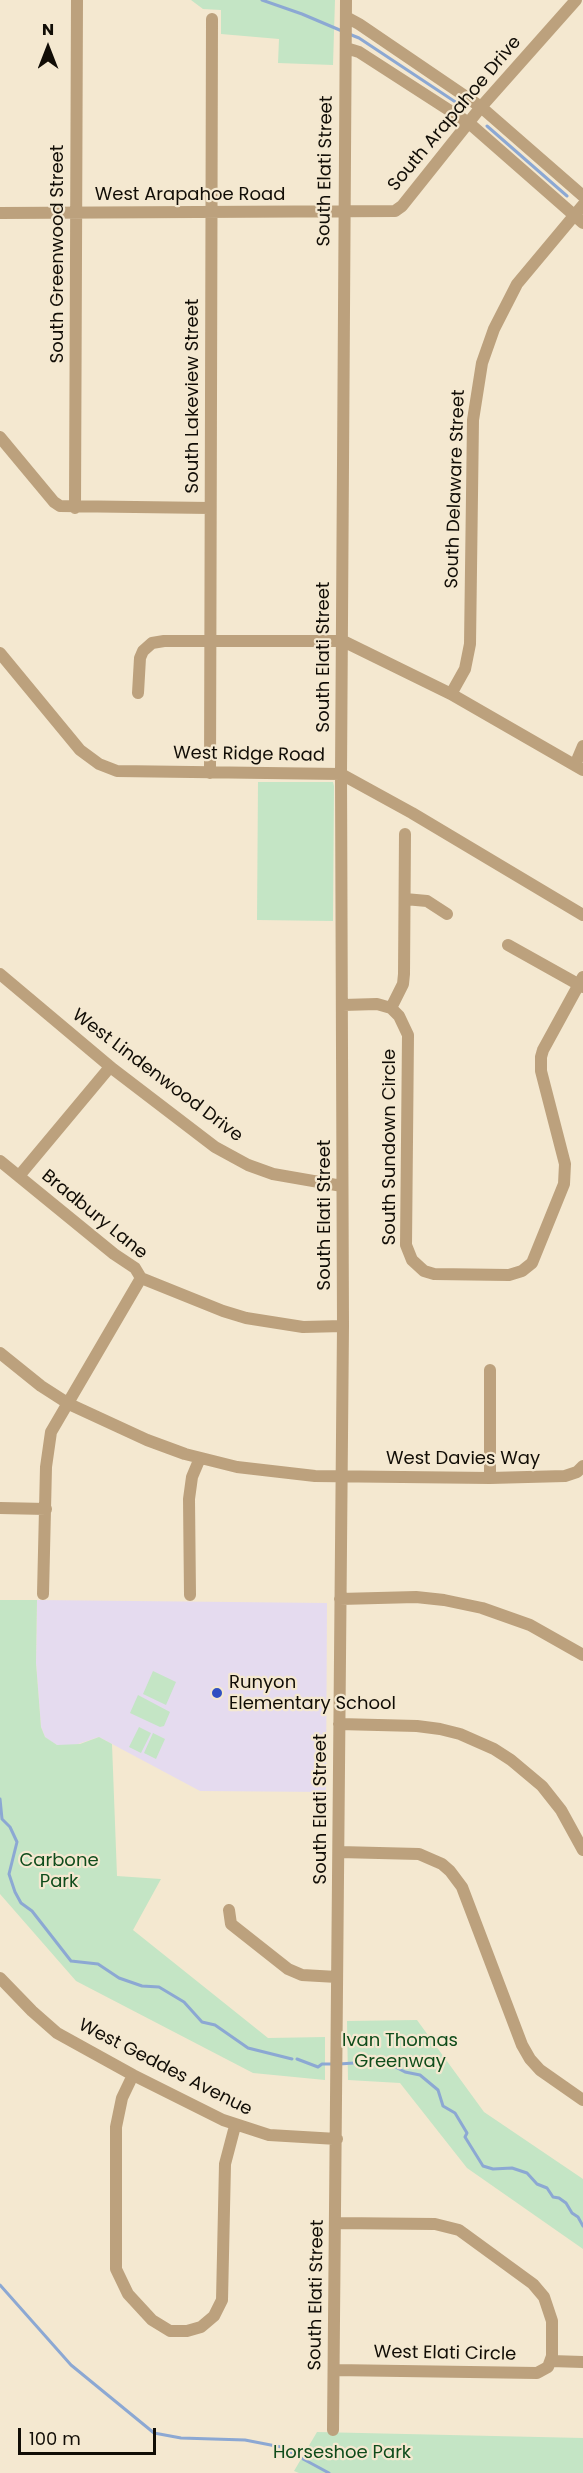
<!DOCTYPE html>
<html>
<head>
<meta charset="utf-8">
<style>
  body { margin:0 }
  #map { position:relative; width:583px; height:2473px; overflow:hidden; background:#f4e8d0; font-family:Poppins,sans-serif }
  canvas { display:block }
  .north { position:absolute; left:18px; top:18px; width:60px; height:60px; -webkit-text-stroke:4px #f4e8d0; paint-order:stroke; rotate:0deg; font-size:16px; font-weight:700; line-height:24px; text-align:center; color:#110d06 }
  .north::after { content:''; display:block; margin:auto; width:21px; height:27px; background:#110d06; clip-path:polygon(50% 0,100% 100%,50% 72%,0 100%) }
  .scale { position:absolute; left:18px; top:2428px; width:138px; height:27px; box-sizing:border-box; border:3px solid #110d06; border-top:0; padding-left:8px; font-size:18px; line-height:21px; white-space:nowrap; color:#110d06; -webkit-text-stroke:4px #f4e8d0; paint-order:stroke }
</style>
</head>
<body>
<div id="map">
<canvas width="583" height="2473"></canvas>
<div class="north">N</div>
<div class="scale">100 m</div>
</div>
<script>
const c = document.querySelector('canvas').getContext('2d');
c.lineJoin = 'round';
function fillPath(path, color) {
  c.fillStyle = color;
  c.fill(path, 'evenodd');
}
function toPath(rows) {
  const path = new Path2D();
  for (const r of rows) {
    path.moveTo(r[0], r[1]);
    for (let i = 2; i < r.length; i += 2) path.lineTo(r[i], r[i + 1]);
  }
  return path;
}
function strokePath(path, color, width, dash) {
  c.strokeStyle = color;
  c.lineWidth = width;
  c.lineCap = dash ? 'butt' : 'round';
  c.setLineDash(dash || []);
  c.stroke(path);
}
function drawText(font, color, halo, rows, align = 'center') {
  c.font = font + ' Poppins,sans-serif';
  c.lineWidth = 4.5;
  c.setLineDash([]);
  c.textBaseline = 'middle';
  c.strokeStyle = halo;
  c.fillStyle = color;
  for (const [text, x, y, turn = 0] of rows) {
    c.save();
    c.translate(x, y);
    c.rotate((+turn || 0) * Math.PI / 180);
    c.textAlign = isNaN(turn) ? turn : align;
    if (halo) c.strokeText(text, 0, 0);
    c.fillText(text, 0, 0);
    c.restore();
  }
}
fillPath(toPath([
  [37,1600,327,1603,326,1792,200,1791,99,1737,72,1746,57,1745,50,1741,45,1737,41,1727,36,1663]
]), '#e5dbef');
fillPath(toPath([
  [191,0,335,0,333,65,278,63,279,39,221,34,221,10,203,9],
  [258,782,333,782,334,786,333,921,257,920],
  [0,1600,37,1600,36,1663,41,1727,45,1737,57,1745,80,1744,99,1737,112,1744,117,1876,161,1879,133,1930,268,2038,325,2037,325,2080,253,2073,76,1981,0,1894],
  [153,1671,176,1682,166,1705,143,1694],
  [138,1695,170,1712,164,1726,160,1727,130,1713],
  [139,1727,151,1733,141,1753,129,1747],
  [153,1733,165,1739,156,1759,144,1753],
  [417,2020,484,2112,583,2179,583,2249,467,2168,400,2083,348,2080,347,2021],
  [317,2432,583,2438,583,2473,299,2473,294,2471]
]), '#c4e5c5');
strokePath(toPath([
  [262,0,302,14,342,31],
  [349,34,359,38,463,107],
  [487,126,567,196],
  [0,1799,2,1819,10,1827,17,1842,9,1874,15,1892,21,1903,32,1911,71,1961,98,1964,119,1978,142,1986,159,1987,184,2002,202,2022,215,2025,248,2048,292,2059],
  [297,2059,318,2067,322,2064,333,2064],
  [339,2064,384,2061,405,2072,420,2075,438,2090,443,2106,455,2113,467,2133,465,2137,483,2166,493,2169,512,2168,527,2173,537,2184,547,2188,553,2197,559,2198,566,2203,572,2213,578,2217,583,2226],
  [0,2285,71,2365,154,2433,181,2438,245,2440,281,2447,329,2473]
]), '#8ca8d3', 3);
strokePath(toPath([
  [346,17,359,24,481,107,583,196],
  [346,48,359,52,469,123,583,223],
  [0,213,395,211,402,206,481,107,576,0],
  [0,437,54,502,60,506,210,508],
  [75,508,77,0],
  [0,653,80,750,99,764,117,771,341,774,412,813,583,915],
  [138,693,140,658,143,651,152,643,164,641,343,641,451,694,583,770],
  [451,694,465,669,470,644,473,420,482,363,494,329,517,284,583,205],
  [575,765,583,746],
  [210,773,212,19],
  [405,899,427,901,447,914],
  [508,945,583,987],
  [0,974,113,1069,215,1147,248,1165,273,1174,342,1186],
  [343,1005,377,1004,391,1008,399,1016,408,1035,406,1245,412,1260,424,1271,434,1274,509,1275,522,1271,532,1263,564,1184,565,1164,541,1071,541,1057,543,1050,583,977],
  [391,1008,403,984,404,974,405,834],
  [0,1161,114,1254,135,1268,141,1278,223,1311,246,1318,303,1327,343,1326],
  [19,1176,110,1067],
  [0,1353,41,1386,69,1404,147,1440,185,1454,237,1467,315,1476,490,1478,565,1476,577,1472,583,1466],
  [490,1478,490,1370],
  [0,1508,46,1509],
  [43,1594,46,1467,51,1432,141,1278],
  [190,1595,189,1499,192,1477,200,1458],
  [340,1599,416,1597,444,1600,482,1608,530,1625,583,1655],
  [339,1724,417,1726,440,1729,460,1734,494,1749,511,1760,542,1786,561,1810,583,1850],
  [339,1852,419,1854,442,1864,450,1871,462,1887,522,2045,530,2059,540,2070,583,2100],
  [229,1910,231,1924,288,1969,302,1975,337,1977],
  [0,1978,32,2011,57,2033,133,2075,223,2120,269,2135,337,2139],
  [133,2075,122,2098,116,2127,116,2269,128,2294,152,2320,170,2331,187,2331,201,2327,214,2316,222,2300,225,2164,235,2126],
  [551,2361,583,2362],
  [334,2370,537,2373,548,2367,552,2356,552,2321,544,2297,533,2284,459,2230,435,2224,336,2223],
  [333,2430,343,1326,341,774,346,0]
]), '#bca17d', 12);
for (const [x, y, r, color] of [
  [217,1693,6,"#3050c1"]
]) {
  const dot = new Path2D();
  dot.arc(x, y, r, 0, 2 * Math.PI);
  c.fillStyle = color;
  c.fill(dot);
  strokePath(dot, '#f4e8d0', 2);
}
drawText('18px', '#110d06', '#f4e8d0', [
  ["South Arapahoe Drive",455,114,-50],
  ["South Elati Street",326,171,-89],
  ["West Arapahoe Road",190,195],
  ["South Greenwood Street",58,254,-90],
  ["South Lakeview Street",193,396,-90],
  ["South Delaware Street",456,489,-88],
  ["South Elati Street",324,657,-90],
  ["West Ridge Road",249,755,1],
  ["West Lindenwood Drive",157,1076,37],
  ["South Sundown Circle",390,1147,-90],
  ["Bradbury Lane",94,1215,39],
  ["South Elati Street",325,1215,-90],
  ["West Davies Way",463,1459],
  ["South Elati Street",321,1809,-90],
  ["West Geddes Avenue",165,2068,27],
  ["South Elati Street",317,2295,-89],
  ["West Elati Circle",445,2354,1]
]);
drawText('18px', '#110d06', '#f4e8d0', [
  ["Runyon",229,1683],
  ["Elementary School",229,1704]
], 'left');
drawText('18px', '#0f4c1b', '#f4e8d0', [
  ["Carbone",59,1861],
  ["Park",59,1882],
  ["Ivan Thomas",400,2041],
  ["Greenway",400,2062],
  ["Horseshoe Park",342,2453]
]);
</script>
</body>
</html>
